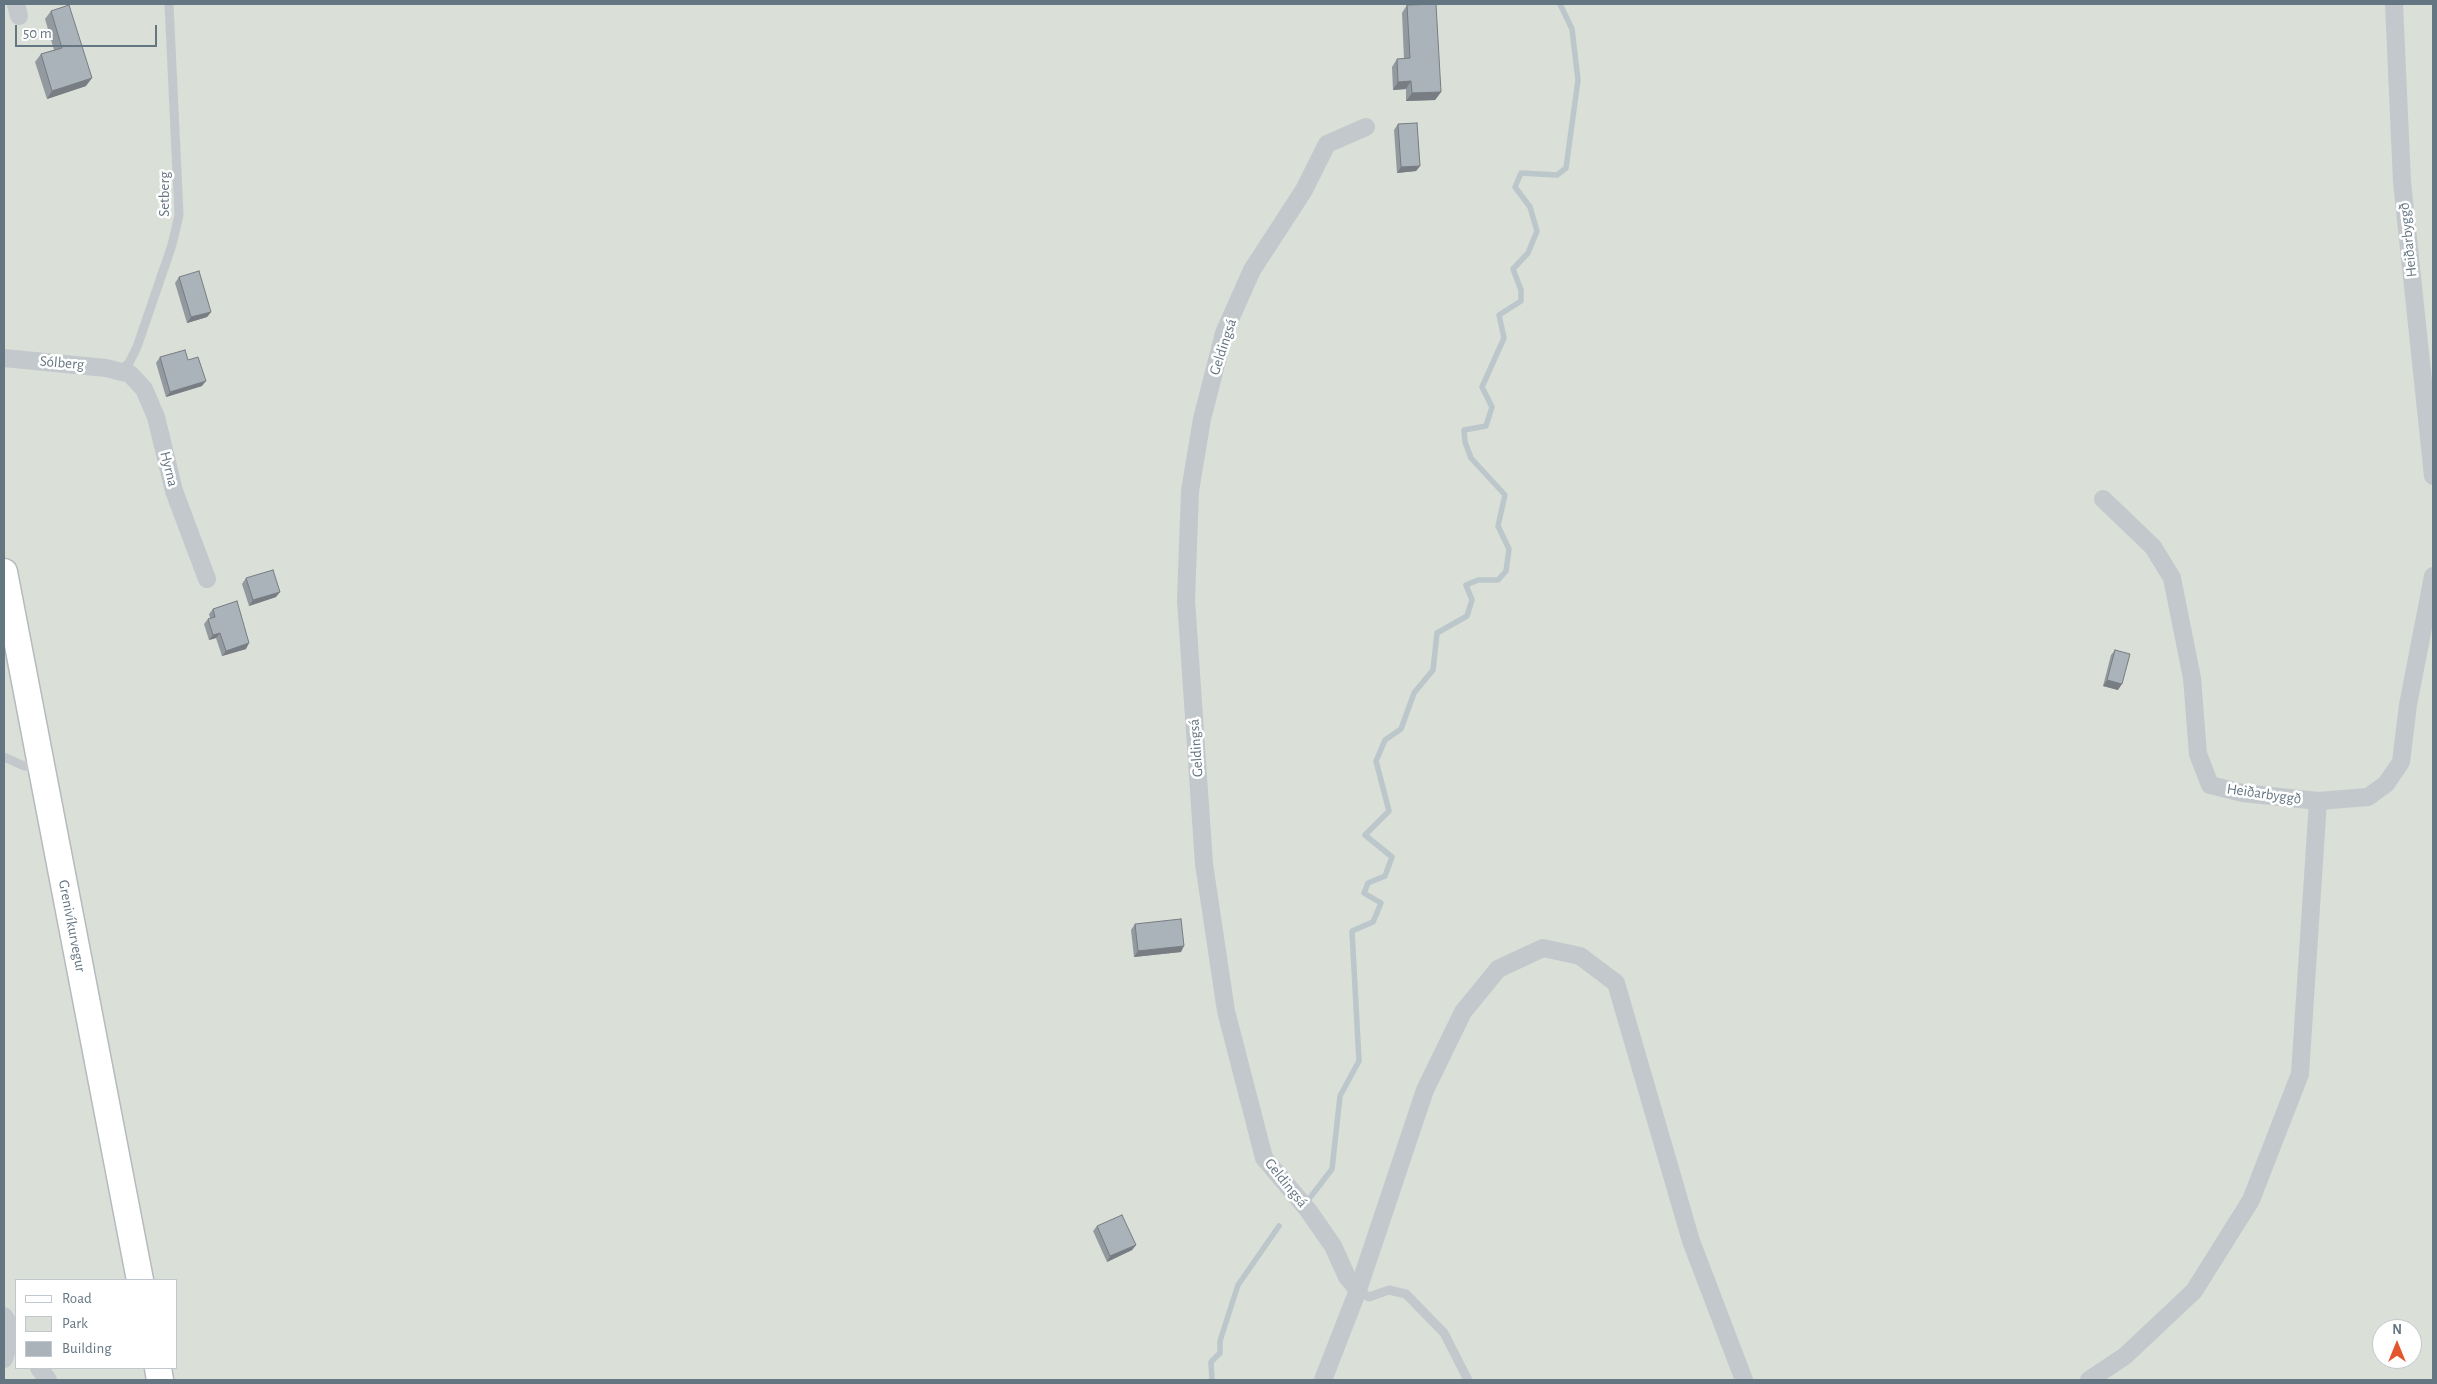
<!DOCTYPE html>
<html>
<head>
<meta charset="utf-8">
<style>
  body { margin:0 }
  #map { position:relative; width:2437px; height:1384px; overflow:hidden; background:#fafaf8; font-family:"Alegreya Sans",sans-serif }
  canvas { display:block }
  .frame { position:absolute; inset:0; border:5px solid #657683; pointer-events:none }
  .legend { position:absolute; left:15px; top:1279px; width:162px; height:90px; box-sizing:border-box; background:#fff; border:1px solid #c1c8cd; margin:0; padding:6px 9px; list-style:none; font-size:15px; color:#657683 }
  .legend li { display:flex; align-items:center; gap:10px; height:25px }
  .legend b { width:25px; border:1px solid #c1c8cd }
  .north { position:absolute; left:2372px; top:1319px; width:50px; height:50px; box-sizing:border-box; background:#fff; border:1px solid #c1c8cd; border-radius:50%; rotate:0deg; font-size:14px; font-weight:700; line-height:20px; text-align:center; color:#657683 }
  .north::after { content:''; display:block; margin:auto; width:18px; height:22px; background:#e4572e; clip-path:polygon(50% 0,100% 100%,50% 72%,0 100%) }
  .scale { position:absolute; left:15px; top:25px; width:142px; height:22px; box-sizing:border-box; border:2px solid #657683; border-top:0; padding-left:6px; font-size:15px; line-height:18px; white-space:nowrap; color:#657683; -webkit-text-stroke:4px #fff; paint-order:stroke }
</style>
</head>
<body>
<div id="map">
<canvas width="2437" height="1384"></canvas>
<div class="frame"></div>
<ul class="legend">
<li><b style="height:6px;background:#fff"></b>Road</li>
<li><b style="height:14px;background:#dadfd7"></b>Park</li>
<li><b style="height:14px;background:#aab3b9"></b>Building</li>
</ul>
<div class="north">N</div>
<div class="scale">50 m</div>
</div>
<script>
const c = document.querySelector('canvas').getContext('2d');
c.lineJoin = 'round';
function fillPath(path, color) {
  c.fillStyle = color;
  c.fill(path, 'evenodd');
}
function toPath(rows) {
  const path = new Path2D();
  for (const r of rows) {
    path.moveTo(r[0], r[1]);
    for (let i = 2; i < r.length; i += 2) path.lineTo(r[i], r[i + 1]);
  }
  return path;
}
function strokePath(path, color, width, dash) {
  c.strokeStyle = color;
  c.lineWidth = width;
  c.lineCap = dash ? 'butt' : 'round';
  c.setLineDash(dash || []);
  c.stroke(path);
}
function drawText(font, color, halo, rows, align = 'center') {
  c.font = font + ' "Alegreya Sans",sans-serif';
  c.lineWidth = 5;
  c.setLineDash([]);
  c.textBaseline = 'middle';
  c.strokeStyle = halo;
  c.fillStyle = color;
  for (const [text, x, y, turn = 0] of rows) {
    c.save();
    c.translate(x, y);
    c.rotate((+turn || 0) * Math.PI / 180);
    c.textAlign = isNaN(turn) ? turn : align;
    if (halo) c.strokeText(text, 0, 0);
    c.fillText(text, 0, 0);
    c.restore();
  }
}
fillPath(toPath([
  [4,4,2433,4,2433,1380,4,1380],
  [16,1280,176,1280,176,1368,16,1368],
  [2382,1329,2412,1329,2412,1359,2382,1359]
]), '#dadfd7');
strokePath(toPath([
  [1309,1199,1332,1169,1340,1096,1359,1061,1352,931,1373,922,1381,903,1364,893,1368,883,1385,876,1392,857,1365,835,1389,811,1376,761,1385,740,1401,729,1414,693,1433,670,1437,633,1467,616,1472,600,1466,585,1478,580,1498,580,1506,571,1509,549,1498,526,1505,495,1471,458,1465,442,1464,430,1486,426,1492,407,1482,387,1504,338,1499,315,1521,301,1521,290,1513,269,1528,253,1537,231,1530,207,1515,187,1521,173,1557,175,1566,168,1578,80,1572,29,1560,4],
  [1212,1380,1211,1362,1220,1353,1220,1341,1238,1285,1279,1226]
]), '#bbc7cb', 5.5);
const primary = toPath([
  [4,572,140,1280],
  [158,1368,160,1380]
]);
strokePath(primary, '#b5babe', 29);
strokePath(toPath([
  [119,371,129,363,137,347,172,245,179,215,169,4],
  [4,757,24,766,39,766],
  [1358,1290,1369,1297,1389,1290,1406,1294,1444,1333,1468,1380]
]), '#c3c8cc', 9);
strokePath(toPath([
  [16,4,19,16],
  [2394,4,2402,182,2433,476],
  [4,358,106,368,130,374,144,389,156,417,174,491,207,579],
  [2103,499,2153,547,2172,578,2192,678,2198,754,2210,785,2243,793,2318,801,2368,797,2386,784,2401,762,2408,705,2433,576],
  [1358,1290,1425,1090,1463,1012,1498,969,1543,948,1580,956,1616,983,1691,1241,1744,1380],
  [4,1316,16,1335],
  [4,1359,13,1330],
  [39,1368,48,1380],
  [1323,1380,1358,1290,1347,1277,1333,1246,1308,1210,1264,1158,1226,1011,1204,864,1186,600,1190,491,1202,419,1224,333,1252,270,1304,190,1327,144,1366,127],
  [2089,1380,2125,1356,2194,1291,2251,1200,2300,1074,2318,801]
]), '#c3c8cc', 18);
strokePath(primary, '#fff', 26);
fillPath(toPath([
  [1407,5,1441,92,1435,100,1406,101,1406,89,1393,90,1392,67,1397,59,1404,59,1402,13],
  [51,11,86,86,47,99,35,62,41,54,54,50,45,19],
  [1398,124,1420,166,1416,171,1397,173,1394,130],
  [179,277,211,312,207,317,187,323,175,283],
  [160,357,188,360,202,386,166,397,156,363],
  [246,578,276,597,249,606,242,584],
  [213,609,246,649,222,656,216,638,209,640,204,624,208,619,210,618,209,614],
  [2115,650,2118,690,2103,686,2111,655],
  [1135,924,1181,952,1134,957,1131,930],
  [1097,1226,1136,1245,1132,1250,1107,1262,1093,1231]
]), '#929a9f');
fillPath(toPath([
  [92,78,86,86,47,99,52,91],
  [1411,81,1406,89,1393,90,1398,82],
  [1441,92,1435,100,1406,101,1412,93],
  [1420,166,1416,171,1397,173,1401,167],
  [211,312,207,317,187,323,191,317],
  [206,381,202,386,166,397,170,392],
  [280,592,276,597,249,606,253,600],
  [220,633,216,638,209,640,213,635],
  [249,643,246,649,222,656,226,651],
  [2107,680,2122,684,2118,690,2103,686],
  [1184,946,1181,952,1134,957,1138,951],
  [1136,1245,1132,1250,1107,1262,1110,1256]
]), '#777d82');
const building = toPath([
  [1436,4,1441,92,1412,93,1411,81,1398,82,1397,59,1410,58,1407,5,1436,4],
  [69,5,92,78,52,91,41,54,62,48,51,11,69,5],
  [1417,123,1420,166,1401,167,1398,124,1417,123],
  [199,271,211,312,191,317,179,277,199,271],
  [185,350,188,360,198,357,206,381,170,392,160,357,185,350],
  [273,570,280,592,253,600,246,578,273,570],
  [237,601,249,643,226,651,220,633,213,635,208,619,215,617,213,609,237,601],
  [2115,650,2130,654,2122,684,2107,680,2115,650],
  [1181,919,1184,946,1138,951,1135,924,1181,919],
  [1122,1215,1136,1245,1110,1256,1097,1226,1122,1215]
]);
fillPath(building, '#aab3b9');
strokePath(building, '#777d82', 1);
drawText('15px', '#657683', '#fff', [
  ["Setberg",164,194,-90],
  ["Heiðarbyggð",2408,240,-96],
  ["Geldingsá",1223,347,-72],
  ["Sólberg",62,363,5],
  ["Hyrna",169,469,76],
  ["Geldingsá",1196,748,-94],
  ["Heiðarbyggð",2264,794,8],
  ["Grenivíkurvegur",72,926,79],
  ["Geldingsá",1286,1183,51]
]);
</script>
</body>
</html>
